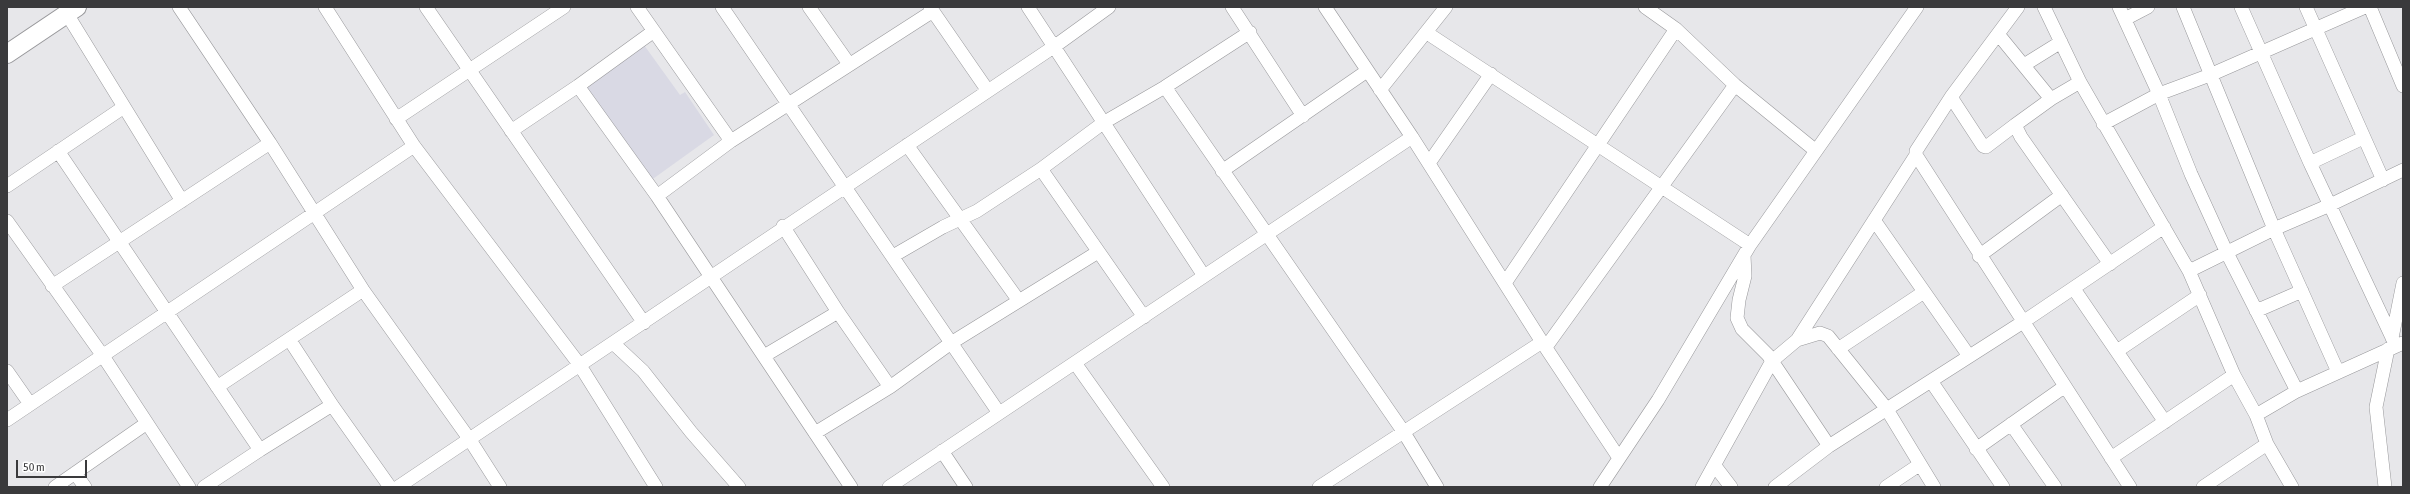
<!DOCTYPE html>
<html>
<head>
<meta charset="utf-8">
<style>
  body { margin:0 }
  #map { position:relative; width:2410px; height:494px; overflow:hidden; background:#e7e7ea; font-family:"Asap Condensed",sans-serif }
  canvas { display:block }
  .frame { position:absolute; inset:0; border:8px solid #3a3a3c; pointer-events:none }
  .scale { position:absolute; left:16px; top:460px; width:71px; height:18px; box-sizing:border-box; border:2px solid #3a3a3c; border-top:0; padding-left:5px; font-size:12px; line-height:14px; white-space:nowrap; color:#3a3a3c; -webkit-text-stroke:3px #fff; paint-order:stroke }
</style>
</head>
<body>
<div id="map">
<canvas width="2410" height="494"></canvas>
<div class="frame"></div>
<div class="scale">50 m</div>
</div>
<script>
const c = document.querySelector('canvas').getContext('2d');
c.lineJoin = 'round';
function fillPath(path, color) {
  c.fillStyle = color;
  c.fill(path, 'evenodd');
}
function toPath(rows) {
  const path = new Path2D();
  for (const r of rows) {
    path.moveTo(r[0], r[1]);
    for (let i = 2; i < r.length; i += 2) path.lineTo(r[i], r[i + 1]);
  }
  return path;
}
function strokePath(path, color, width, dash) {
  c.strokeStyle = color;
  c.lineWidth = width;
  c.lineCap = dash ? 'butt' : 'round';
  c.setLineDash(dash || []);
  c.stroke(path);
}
fillPath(toPath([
  [644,45,680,95,685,92,714,135,650,181,585,86]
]), '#d9d9e4');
const minor = toPath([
  [179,7,270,143,363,290,470,440,500,487],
  [325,7,414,146,579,364,656,487],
  [426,7,644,323],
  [637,7,731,141],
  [722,7,999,413],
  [809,7,849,64],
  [930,7,988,91],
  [1028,7,1204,276],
  [1232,7,1303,116],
  [1325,7,1412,137,1542,342,1619,458],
  [1645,7,1676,29,1735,85,1816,151],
  [2018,7,1951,97,1916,151,1916,155,2130,487],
  [2044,7,2080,82,2189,271,2234,375,2256,415,2267,444,2292,487],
  [2119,7,2159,94,2191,174,2226,251,2297,391],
  [2183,7,2274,229,2338,372],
  [2241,7,2310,163,2396,346],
  [2306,7,2383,180],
  [2370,7,2403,86],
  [67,14,182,201],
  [2125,19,2148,7],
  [1427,33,1750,245],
  [1998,34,2051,99],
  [2024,65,2061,42],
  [2080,82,2051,99,2015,125,2021,137,2110,264],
  [578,86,657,196,851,487],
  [1165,87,1403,431,1437,487],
  [1380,90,1446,7],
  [1951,97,1983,146,1986,147,2015,125],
  [396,119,564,7],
  [2103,124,2159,94,2210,75,2365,7],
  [511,131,578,86,654,31],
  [907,145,1019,301],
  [58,151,260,450,204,487],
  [1429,163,1491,74],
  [2310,163,2363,138],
  [1041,169,1144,317],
  [1222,171,1367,71],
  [7,186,124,107],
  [657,196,731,141,933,11],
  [1874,220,1969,356],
  [7,221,103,356,189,487],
  [783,226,838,312,890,387],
  [1744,255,1745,276,1739,300,1737,318,1742,329,1768,355,1829,446],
  [893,256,943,227,977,211,1041,169,1103,123,1165,87,1250,32],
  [1979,256,2062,195],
  [2189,271,2274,229,2330,205,2403,170],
  [1505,283,1676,29],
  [52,286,270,143],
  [2074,289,2165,422],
  [2256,311,2302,291],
  [2392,338,2403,283],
  [289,339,332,405,390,487],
  [1797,340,1916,155],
  [613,343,643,371,691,432,739,487],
  [1546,347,1735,85],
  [1838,349,1924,292],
  [2117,351,2200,295],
  [764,356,838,312],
  [1075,363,1163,487],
  [7,371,30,404],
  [1931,381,2003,487],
  [217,387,363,290],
  [2256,415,2297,391,2403,343],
  [7,420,414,146],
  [2011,424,2055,487],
  [815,433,890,387,951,343,1098,252],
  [1976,449,2064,387],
  [260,450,332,405],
  [942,451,966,487],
  [2111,458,2234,375],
  [1715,466,1731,487],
  [75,473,85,487],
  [55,487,147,423],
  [398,487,1055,46,1109,7],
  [889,487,1412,137],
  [1319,487,1542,342],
  [1600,487,1658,400,1750,245,1917,7],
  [1702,487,1772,361,1797,340,1820,333,1828,336,1886,408,1934,487],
  [1775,487,1829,446,2023,322,2164,227],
  [1886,487,1919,465],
  [2203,487,2267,444],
  [2385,487,2376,407,2388,349]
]);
const highway = toPath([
  [7,54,77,7]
]);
strokePath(minor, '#98989b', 14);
strokePath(highway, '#98989b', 20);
strokePath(minor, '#fff', 13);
strokePath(highway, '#fff', 18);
</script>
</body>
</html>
